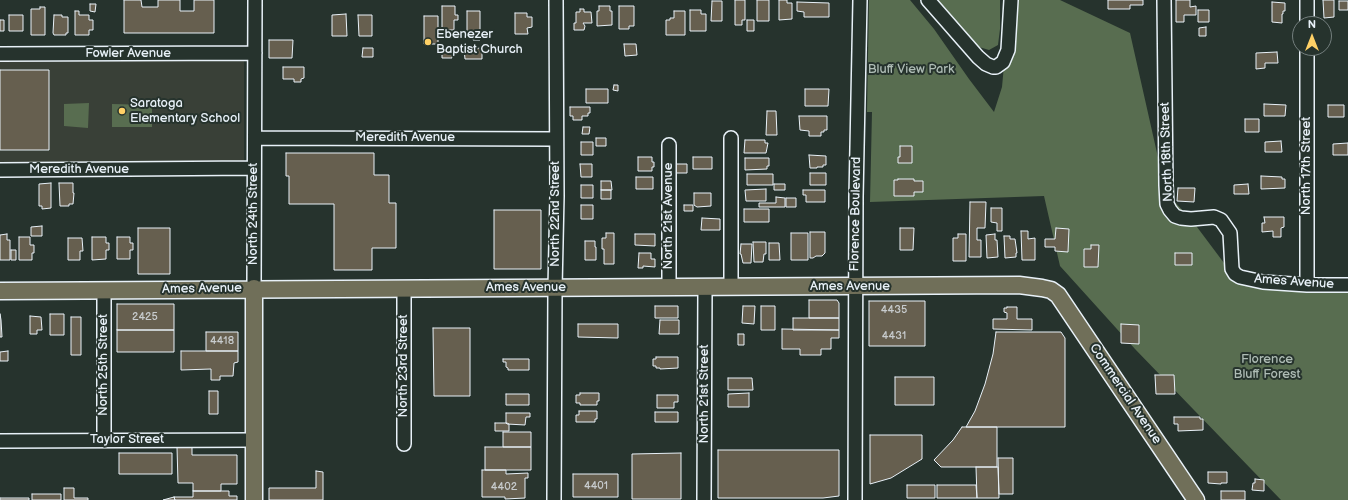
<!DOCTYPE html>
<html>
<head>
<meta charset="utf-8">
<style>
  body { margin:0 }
  #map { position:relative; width:1348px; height:500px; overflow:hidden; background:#26332d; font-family:"Balsamiq Sans",sans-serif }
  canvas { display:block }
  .north { position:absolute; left:1292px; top:16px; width:40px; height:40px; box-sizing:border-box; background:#26332d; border:1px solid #747f7e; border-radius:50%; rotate:0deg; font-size:11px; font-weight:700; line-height:16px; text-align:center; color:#e8f1f8 }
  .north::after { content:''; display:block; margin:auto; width:14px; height:18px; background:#ffd166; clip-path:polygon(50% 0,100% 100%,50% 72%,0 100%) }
</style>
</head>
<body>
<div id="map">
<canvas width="1348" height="500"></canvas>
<div class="north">N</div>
</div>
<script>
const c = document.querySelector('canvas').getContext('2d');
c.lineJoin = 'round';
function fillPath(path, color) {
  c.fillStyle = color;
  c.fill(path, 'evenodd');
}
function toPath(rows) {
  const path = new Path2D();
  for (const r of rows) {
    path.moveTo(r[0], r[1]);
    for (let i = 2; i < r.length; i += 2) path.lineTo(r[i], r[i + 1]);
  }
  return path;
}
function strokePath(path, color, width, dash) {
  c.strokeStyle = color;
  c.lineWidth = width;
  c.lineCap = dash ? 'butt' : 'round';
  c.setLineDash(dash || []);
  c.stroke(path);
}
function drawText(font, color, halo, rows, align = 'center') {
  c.font = font + ' "Balsamiq Sans",sans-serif';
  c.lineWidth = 4;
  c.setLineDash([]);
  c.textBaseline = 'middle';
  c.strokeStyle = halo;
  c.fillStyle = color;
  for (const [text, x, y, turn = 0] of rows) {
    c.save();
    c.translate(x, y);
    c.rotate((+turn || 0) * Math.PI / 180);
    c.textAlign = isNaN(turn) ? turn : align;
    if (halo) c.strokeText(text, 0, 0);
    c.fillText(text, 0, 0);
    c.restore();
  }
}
fillPath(toPath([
  [244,59,244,162,0,163,0,60]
]), '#394037');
fillPath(toPath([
  [869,0,910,0,934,29,969,79,994,112,1002,87,1010,0,1060,0,1130,33,1166,193,1191,219,1239,283,1348,291,1348,500,1281,500,1135,349,1060,266,1044,196,870,202,872,112,867,112],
  [937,0,1000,0,1000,29,998,45,989,50,979,47],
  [89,103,88,128,64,126,64,104],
  [112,104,152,105,152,127,112,127]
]), '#586d50');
const building = toPath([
  [124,0,141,0,142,7,158,7,158,0,180,0,180,11,194,11,194,0,214,0,214,33,124,33,124,0],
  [735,0,745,0,745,20,742,20,742,25,735,25,735,0],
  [757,0,769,0,769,21,757,21,757,0],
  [779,0,787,0,787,3,792,3,792,19,779,20,779,0],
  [1108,0,1143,0,1143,5,1130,5,1130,9,1108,9,1108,0],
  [1176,0,1190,0,1190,7,1196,6,1196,15,1184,15,1184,22,1176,22,1176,0],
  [1323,0,1334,0,1334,17,1324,18,1323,0],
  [712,1,722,1,722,21,711,21,712,1],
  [1339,1,1348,1,1348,10,1339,10,1339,1],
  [797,2,829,3,829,17,804,17,804,12,797,11,797,2],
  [1272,2,1285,3,1285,11,1283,11,1283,14,1282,14,1282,23,1272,22,1272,2],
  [90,4,96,4,95,12,90,11,90,4],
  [442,6,455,6,455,15,458,15,458,20,454,20,454,30,442,30,442,6],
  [599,6,610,6,610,11,612,11,612,25,597,26,597,11,599,11,599,6],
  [619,6,634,6,634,26,629,26,629,29,619,29,619,6],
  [40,7,45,7,45,35,31,35,31,9,40,9,40,7],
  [580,9,584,9,584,12,591,12,592,23,583,23,585,26,584,30,574,30,574,23,576,23,576,12,580,12,580,9],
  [690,10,701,10,701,14,706,14,706,31,690,31,690,10],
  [1198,10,1209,10,1209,22,1198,22,1198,10],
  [75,11,79,11,79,15,89,15,89,20,93,20,93,30,89,30,89,35,75,35,75,11],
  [467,11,480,11,480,40,473,40,473,37,467,37,467,11],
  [674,11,685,11,685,35,666,35,666,20,670,20,670,18,674,18,674,11],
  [515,13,527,13,527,17,532,17,532,27,527,28,528,34,515,34,515,13],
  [346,14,347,36,332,36,332,15,346,14],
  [9,15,23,15,23,31,9,31,9,15],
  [54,15,62,15,62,17,68,17,68,33,66,33,66,35,54,35,53,33,54,15],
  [358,15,372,15,372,36,359,36,358,15],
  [424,16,438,16,438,44,424,44,424,16],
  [0,20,4,20,4,31,0,31,0,20],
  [747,20,754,20,754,31,747,31,747,20],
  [1206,27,1206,36,1199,36,1199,28,1206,27],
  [269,40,293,40,292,58,269,58,269,40],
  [624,44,636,44,637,55,625,56,624,44],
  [363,48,373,48,373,57,362,57,363,48],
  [482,48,482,59,465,59,464,49,482,48],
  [442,49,452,49,452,58,442,58,442,49],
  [1277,52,1278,63,1265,63,1265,68,1256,69,1256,53,1277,52],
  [283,67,304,67,304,78,301,79,301,82,294,82,294,79,283,79,283,67],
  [0,70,49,70,49,150,0,150,0,70],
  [614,85,618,85,618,91,613,90,614,85],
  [586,89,608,89,608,103,586,103,586,89],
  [805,89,829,89,828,106,805,106,805,89],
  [1264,104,1286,105,1285,116,1264,116,1264,104],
  [1328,105,1344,105,1344,117,1328,117,1328,105],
  [570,107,590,107,590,113,588,113,588,116,582,116,582,120,573,120,573,116,570,116,570,107],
  [767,111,776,111,777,135,766,135,767,111],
  [799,116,827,116,827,130,824,130,824,132,821,132,821,136,809,136,809,131,800,130,799,116],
  [1245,119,1259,119,1259,132,1245,132,1245,119],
  [583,127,590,127,589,134,582,134,583,127],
  [596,138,606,138,606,146,596,146,596,138],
  [745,140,765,140,765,143,768,143,766,153,744,153,745,140],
  [1281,141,1282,152,1265,152,1265,142,1281,141],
  [581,142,593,142,593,155,581,155,581,142],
  [1348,143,1348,155,1333,155,1333,144,1348,143],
  [900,146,912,146,912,163,898,163,898,157,900,157,900,146],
  [286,153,374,153,374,175,389,175,389,203,396,203,396,248,372,248,372,270,334,270,334,204,289,204,289,176,286,176,286,153],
  [809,155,826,156,826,165,823,165,823,167,817,167,817,168,810,168,809,155],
  [638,157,652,157,652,162,654,162,654,167,652,167,652,171,638,171,638,157],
  [693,157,712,157,712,169,693,169,693,157],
  [745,158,769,158,769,166,767,166,767,169,745,170,745,158],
  [580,164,592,164,592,177,581,177,580,164],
  [675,164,687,164,687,173,674,173,675,164],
  [810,173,826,173,826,185,810,185,810,173],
  [747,174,773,174,773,185,747,185,747,174],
  [1261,176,1282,177,1282,179,1285,179,1285,188,1261,189,1261,176],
  [636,177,653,177,653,189,636,189,636,177],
  [898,179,914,179,914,181,923,181,923,192,914,192,914,196,894,196,894,180,898,180,898,179],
  [601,181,611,181,612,190,601,190,601,181],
  [51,183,51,208,42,209,42,206,39,206,39,184,51,183],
  [59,183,73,183,73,193,74,193,73,204,69,204,69,206,60,206,59,183],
  [774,184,785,184,785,190,774,190,774,184],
  [1248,184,1249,194,1234,194,1234,185,1248,184],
  [581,185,593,185,593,198,581,198,581,185],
  [1178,188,1195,188,1194,202,1177,201,1178,188],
  [766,189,766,201,746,201,745,190,766,189],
  [601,190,611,190,611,199,601,199,601,190],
  [803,190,825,190,825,202,806,202,806,195,803,195,803,190],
  [694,193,711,193,711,206,697,207,694,205,694,193],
  [776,197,785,198,785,207,759,207,759,203,776,203,776,197],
  [786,198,796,198,796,207,786,207,786,198],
  [970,202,986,202,985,228,977,228,977,240,981,240,981,257,969,257,970,202],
  [581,205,593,205,593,219,581,219,581,205],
  [684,205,693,205,693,211,684,211,684,205],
  [991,208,1002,208,1002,231,997,231,997,223,991,222,991,208],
  [744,209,769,209,769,222,744,222,744,209],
  [494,210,541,210,541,269,494,269,494,210],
  [1264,217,1284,217,1284,227,1281,228,1281,237,1273,237,1273,231,1262,232,1262,223,1265,223,1264,217],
  [702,218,720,219,720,230,701,230,702,218],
  [42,226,42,236,31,236,31,227,42,226],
  [138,228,170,228,170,274,138,274,138,228],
  [900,228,914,228,913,250,900,250,900,228],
  [1056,228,1069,229,1068,252,1055,251,1055,247,1045,247,1045,239,1055,239,1056,228],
  [1021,231,1028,231,1028,239,1035,238,1035,260,1022,260,1021,231],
  [810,232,825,232,825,253,822,256,816,256,813,258,810,258,810,232],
  [606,233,614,233,614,264,604,264,604,249,602,249,602,238,606,238,606,233],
  [791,233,808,233,808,260,791,260,791,233],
  [7,234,7,240,10,240,10,260,0,260,0,235,7,234],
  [635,234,655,234,655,246,635,245,635,234],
  [958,234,966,234,966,261,953,261,953,238,958,238,958,234],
  [995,234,995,240,997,240,998,257,987,258,986,235,995,234],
  [1004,236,1010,236,1010,239,1015,239,1017,253,1016,253,1016,257,1005,258,1004,236],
  [19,237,30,237,30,245,34,245,34,253,32,253,32,260,19,260,19,237],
  [92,237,106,237,106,243,109,243,109,250,106,250,106,259,92,260,92,237],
  [117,237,130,237,130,243,133,243,133,250,130,250,130,259,117,259,117,237],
  [68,238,82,238,83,251,80,251,80,260,68,260,68,238],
  [585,241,595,241,595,247,596,247,596,260,585,260,585,241],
  [753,242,766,242,766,254,764,254,763,262,754,262,753,242],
  [769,243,779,243,780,260,769,260,769,243],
  [741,244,752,244,751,263,743,263,741,254,740,254,741,244],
  [1091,245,1099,245,1098,267,1084,267,1084,249,1091,249,1091,245],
  [11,250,16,250,16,260,11,260,11,250],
  [639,253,651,253,651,259,655,259,655,267,643,266,643,268,638,268,639,253],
  [1175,253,1192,253,1192,265,1175,265,1175,253],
  [809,300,837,300,839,303,839,318,809,318,809,300],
  [869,301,925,301,925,346,869,346,869,301],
  [117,304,174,304,174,330,117,330,117,304],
  [655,306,678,306,678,318,655,318,655,306],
  [743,306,755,306,754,324,742,323,743,306],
  [761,306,775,306,775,330,761,330,761,306],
  [1007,307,1017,307,1017,319,1032,319,1032,330,993,329,993,319,1007,319,1007,313,1004,312,1004,308,1007,308,1007,307],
  [0,314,1,320,2,337,0,337,0,314],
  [50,314,64,314,64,335,50,335,50,314],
  [30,316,41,317,42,330,37,330,37,334,30,334,30,316],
  [71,317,81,317,81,355,71,355,71,317],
  [793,318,839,318,839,330,793,330,793,318],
  [660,320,679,320,679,334,659,334,660,320],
  [578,324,618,324,618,338,578,337,578,324],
  [1121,324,1139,325,1139,344,1121,343,1121,324],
  [433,328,470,328,470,396,434,396,433,328],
  [782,329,839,330,839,338,831,338,831,349,821,349,821,355,800,355,800,349,782,349,782,329],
  [117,330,174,330,174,352,117,352,117,330],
  [206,332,238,332,238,351,206,351,206,332],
  [996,332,1061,332,1065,338,1065,427,966,427,975,411,985,384,993,354,996,332],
  [738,334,744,334,744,345,738,345,738,334],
  [8,351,8,361,0,361,0,352,8,351],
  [181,351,238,351,238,362,234,363,233,376,220,376,220,380,211,380,211,369,181,370,181,351],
  [656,357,678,357,678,368,660,369,660,368,656,368,656,366,653,366,653,359,656,359,656,357],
  [503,359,529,359,529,370,508,370,508,368,506,367,506,362,503,362,503,359],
  [1155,375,1174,375,1175,394,1156,394,1155,375],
  [895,377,934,377,934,405,895,405,895,377],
  [728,378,752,378,753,390,728,390,728,378],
  [209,391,218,391,218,414,209,414,209,391],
  [580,393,599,393,599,401,597,401,597,405,580,405,580,403,576,403,576,395,580,395,580,393],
  [749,393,749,407,728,407,728,394,749,393],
  [506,394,529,394,529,405,506,405,506,394],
  [657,395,678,395,678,402,674,402,674,408,657,408,657,395],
  [579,411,597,411,597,419,595,419,595,422,576,422,576,415,579,415,579,411],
  [655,412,678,412,678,422,655,422,655,412],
  [506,413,530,413,530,417,526,417,525,425,507,424,506,423,506,413],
  [1174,417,1200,417,1200,419,1203,419,1203,430,1178,431,1178,424,1174,424,1174,417],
  [495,423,507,423,509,424,509,431,495,431,495,423],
  [962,427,997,427,997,467,941,467,934,460,953,440,962,427],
  [503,432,531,432,531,447,503,447,503,432],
  [870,435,922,435,922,459,891,478,870,484,870,435],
  [177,447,192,447,192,455,237,455,237,484,221,484,221,491,193,491,193,483,178,483,177,447],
  [485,447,531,447,531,470,485,470,485,447],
  [718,450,839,450,839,496,823,498,718,498,718,450],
  [119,453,172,453,172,474,119,474,119,453],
  [681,453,681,499,632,499,632,454,681,453],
  [998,458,1013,458,1013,494,999,494,998,458],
  [976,467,998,467,999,498,977,498,976,467],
  [482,470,506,470,506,474,528,473,528,478,525,478,525,498,505,499,505,497,482,497,482,470],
  [316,471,323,472,323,500,269,500,269,488,316,488,316,471],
  [1208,472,1227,472,1227,483,1221,483,1221,484,1208,483,1208,472],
  [573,474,618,474,618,497,573,497,573,474],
  [1255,479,1264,480,1264,491,1252,490,1253,483,1255,483,1255,479],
  [907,485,935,485,935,498,907,498,907,485],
  [937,485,976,485,977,498,937,498,937,485],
  [64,488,74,488,74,498,88,498,88,500,64,500,64,488],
  [193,491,229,491,229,496,237,496,237,500,175,500,174,497,193,497,193,491],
  [1221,491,1245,491,1245,500,1221,500,1221,491],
  [32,494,61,494,61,500,32,500,32,494],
  [174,497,175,500,163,500,174,497],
  [0,498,29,498,29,500,0,500,0,498]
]);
fillPath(building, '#665f4f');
strokePath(building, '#e8f1f8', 1);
const minor = toPath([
  [928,0,978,57,986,64,993,67,996,67,1003,62,1008,50,1011,0],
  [1164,0,1166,185,1167,204,1170,210,1175,216,1181,218,1191,219,1214,217,1221,220,1230,233,1232,269,1235,274,1240,277,1263,282,1307,285,1348,285],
  [1307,24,1307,0],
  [1307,48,1307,285],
  [0,54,255,53],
  [255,138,556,139],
  [0,170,254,168],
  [731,287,731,138],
  [254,288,255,0],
  [669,288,669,145],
  [104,440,104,290],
  [0,441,254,440],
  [404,444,404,288],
  [554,500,555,288,557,196,556,0],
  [704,500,705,287],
  [855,500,856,197,860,0]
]);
const major = toPath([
  [0,291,1019,285,1042,288,1051,290,1058,295,1196,500],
  [254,500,254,288]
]);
strokePath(minor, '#e8f1f8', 16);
strokePath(major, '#e8f1f8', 19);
strokePath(minor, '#26332d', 13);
strokePath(major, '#706f59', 16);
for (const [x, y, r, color] of [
  [428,42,4,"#ffd166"],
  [122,111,4,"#ffd166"]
]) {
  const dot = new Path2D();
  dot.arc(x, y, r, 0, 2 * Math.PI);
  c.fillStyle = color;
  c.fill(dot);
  strokePath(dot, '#26332d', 1.5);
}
drawText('11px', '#c8ccce', null, [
  ["4435",894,310],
  ["2425",145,317],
  ["4431",894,336],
  ["4418",222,341],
  ["4401",596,486],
  ["4402",504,487]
]);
drawText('13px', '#e8f1f8', '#26332d', [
  ["Ebenezer",436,35],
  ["Baptist Church",436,50],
  ["Saratoga",130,104],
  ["Elementary School",130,119]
], 'left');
drawText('13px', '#e8f1f8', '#26332d', [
  ["Fowler Avenue",128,54],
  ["Meredith Avenue",405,138],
  ["North 18th Street",1167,152,-92],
  ["North 17th Street",1307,166,-90],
  ["Meredith Avenue",79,170],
  ["North 24th Street",254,214,-90],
  ["North 22nd Street",556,214,-90],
  ["Florence Boulevard",856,214,-89],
  ["North 21st Avenue",669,216,-90],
  ["Ames Avenue",1294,282,4],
  ["Ames Avenue",850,287],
  ["Ames Avenue",526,288],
  ["Ames Avenue",202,289,-1],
  ["North 25th Street",104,365,-90],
  ["North 23rd Street",404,366,-90],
  ["North 21st Street",705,394,-90],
  ["Commercial Avenue",1125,394,56],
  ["Taylor Street",127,440]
]);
drawText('13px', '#aebcb5', '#26332d', [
  ["Bluff View Park",911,70],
  ["Florence",1267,360],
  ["Bluff Forest",1267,375]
]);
</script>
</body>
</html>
